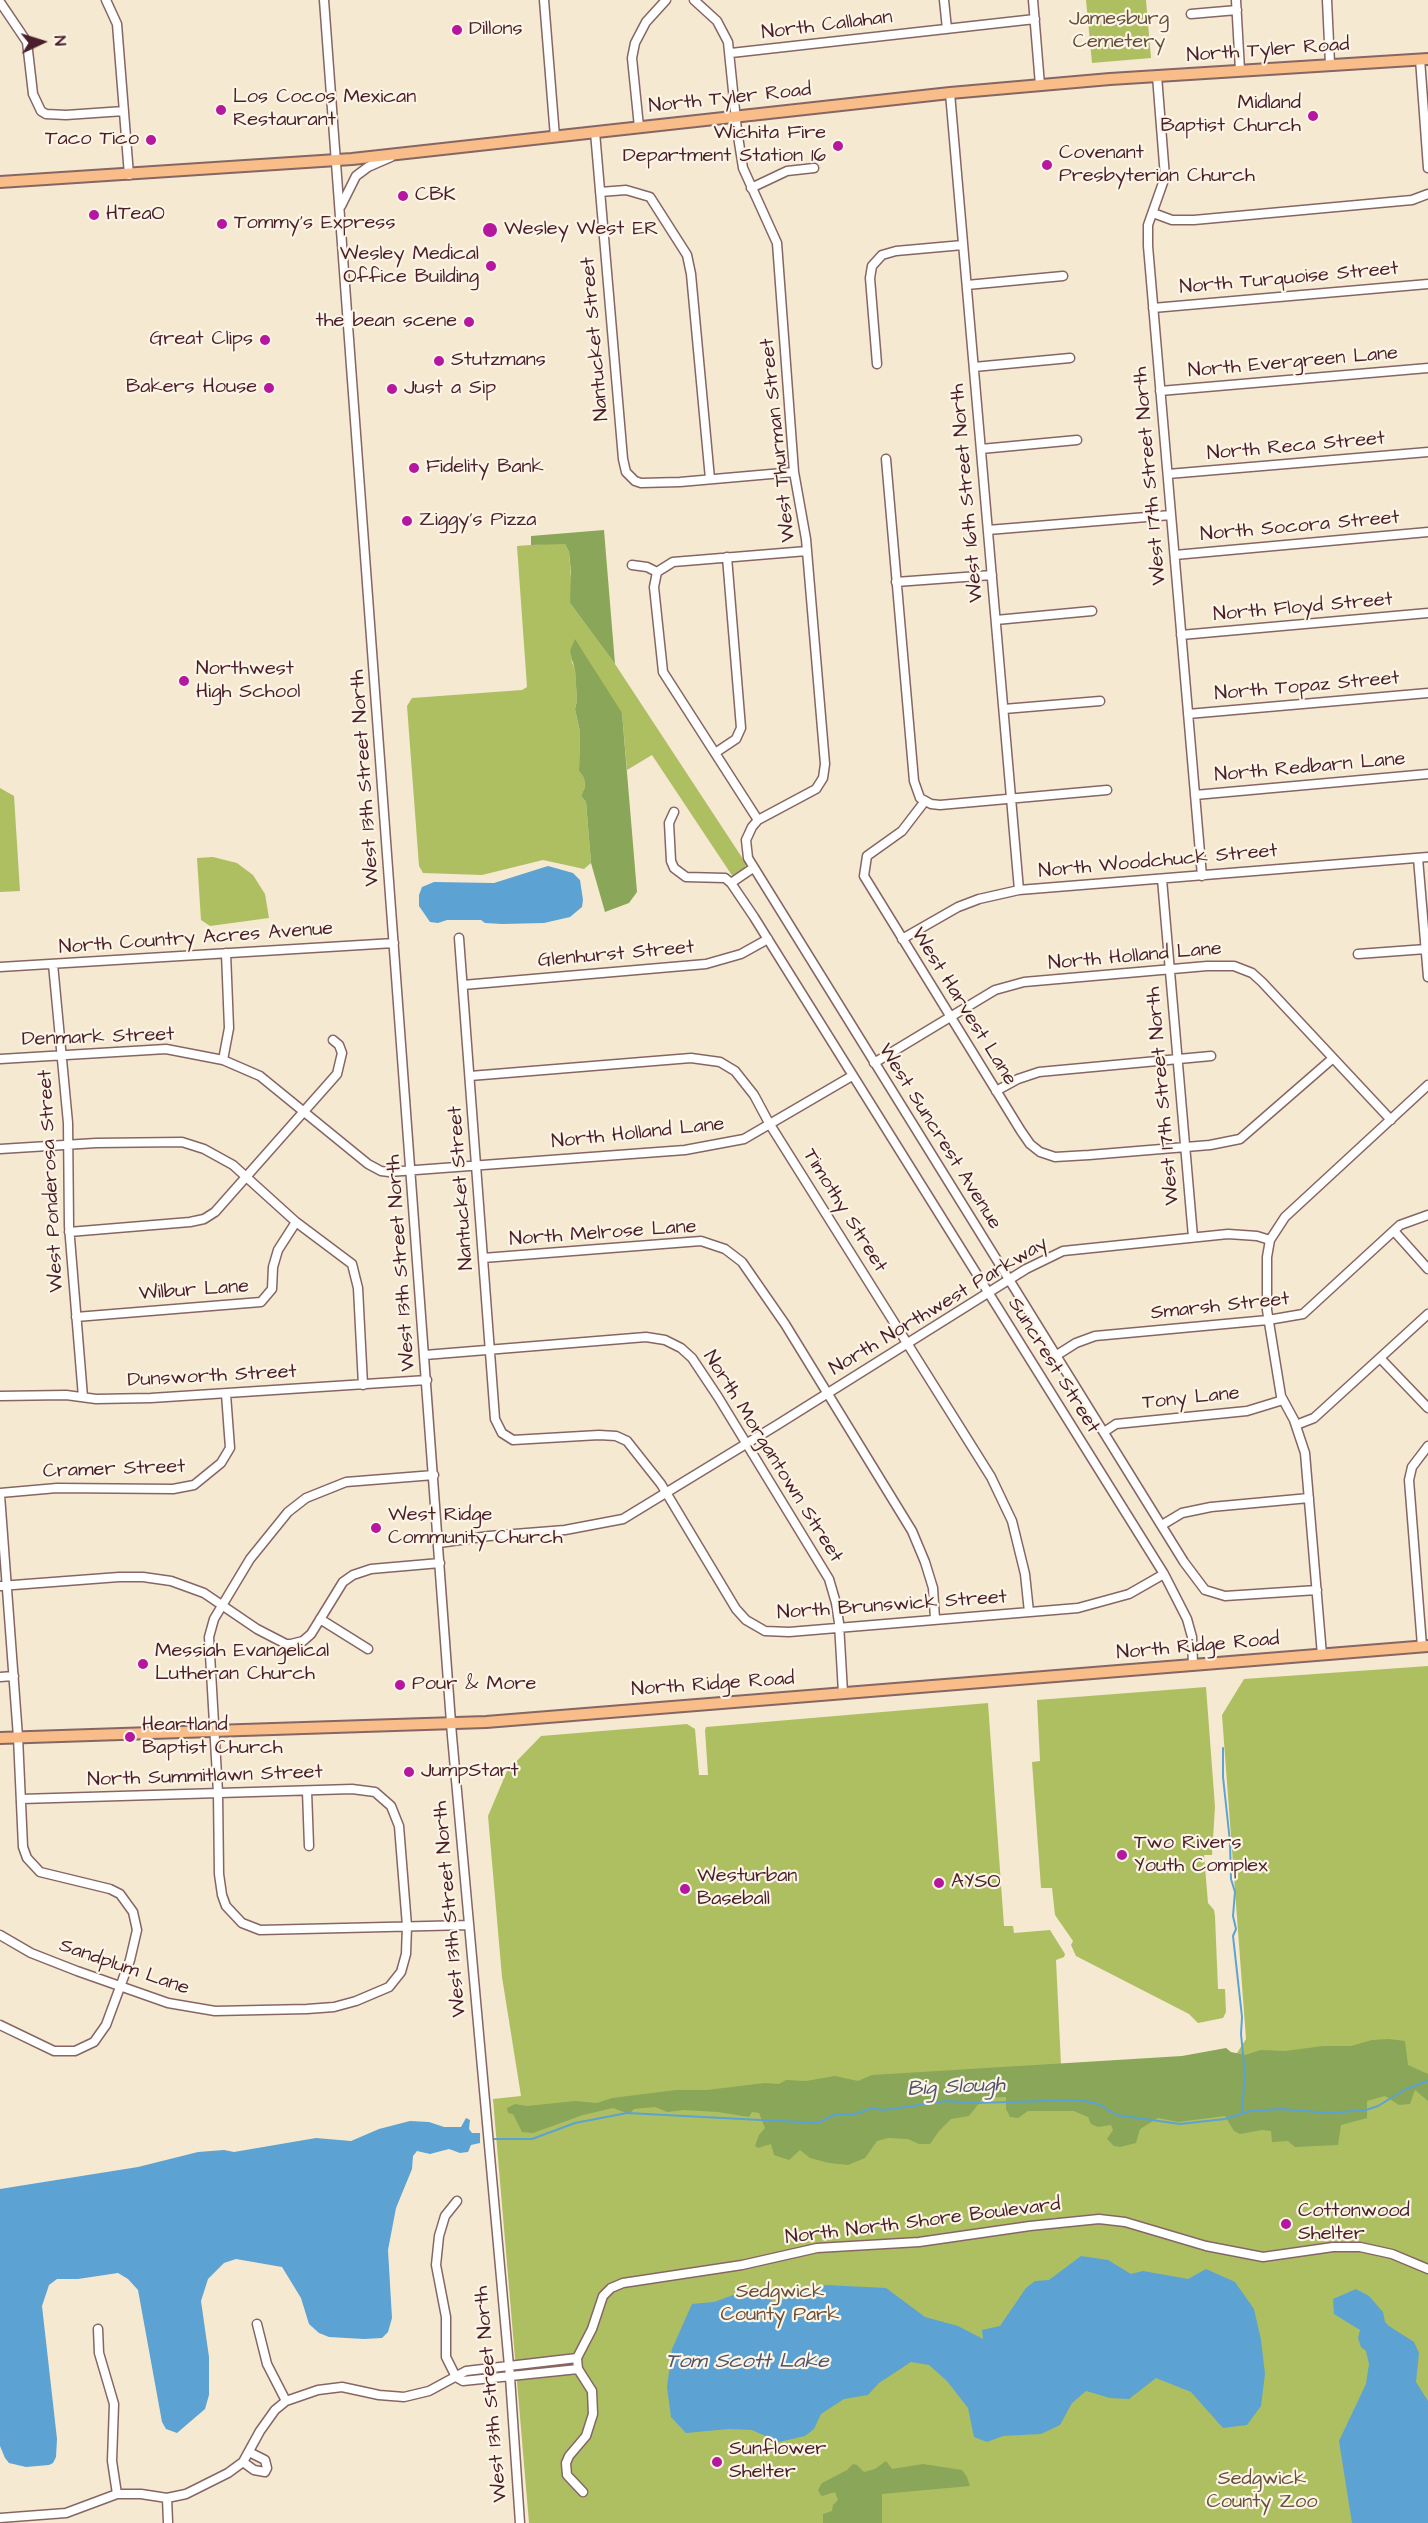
<!DOCTYPE html>
<html>
<head>
<meta charset="utf-8">
<style>
  body { margin:0 }
  #map { position:relative; width:1428px; height:2523px; overflow:hidden; background:#f6e9d1; font-family:"Architects Daughter",sans-serif }
  canvas { display:block }
  .north { position:absolute; left:12px; top:12px; width:60px; height:60px; -webkit-text-stroke:4px #fcf5e5; paint-order:stroke; rotate:86deg; font-size:16px; font-weight:700; line-height:24px; text-align:center; color:#4a1f2b }
  .north::after { content:''; display:block; margin:auto; width:21px; height:27px; background:#4a1f2b; clip-path:polygon(50% 0,100% 100%,50% 72%,0 100%) }
</style>
</head>
<body>
<div id="map">
<canvas width="1428" height="2523"></canvas>
<div class="north">N</div>
</div>
<script>
const c = document.querySelector('canvas').getContext('2d');
c.lineJoin = 'round';
function fillPath(path, color) {
  c.fillStyle = color;
  c.fill(path, 'evenodd');
}
function toPath(rows) {
  const path = new Path2D();
  for (const r of rows) {
    path.moveTo(r[0], r[1]);
    for (let i = 2; i < r.length; i += 2) path.lineTo(r[i], r[i + 1]);
  }
  return path;
}
function strokePath(path, color, width, dash) {
  c.strokeStyle = color;
  c.lineWidth = width;
  c.lineCap = dash ? 'butt' : 'round';
  c.setLineDash(dash || []);
  c.stroke(path);
}
function drawText(font, color, halo, rows, align = 'center') {
  c.font = font + ' "Architects Daughter",sans-serif';
  c.lineWidth = 4.5;
  c.setLineDash([]);
  c.textBaseline = 'middle';
  c.strokeStyle = halo;
  c.fillStyle = color;
  for (const [text, x, y, turn = 0] of rows) {
    c.save();
    c.translate(x, y);
    c.rotate((+turn || 0) * Math.PI / 180);
    c.textAlign = isNaN(turn) ? turn : align;
    if (halo) c.strokeText(text, 0, 0);
    c.fillText(text, 0, 0);
    c.restore();
  }
}
fillPath(toPath([
  [1086,0,1146,0,1151,58,1092,63],
  [557,543,565,544,569,552,572,590,570,603,615,664,743,859,746,865,744,869,733,877,652,755,627,770,622,713,571,660,575,669,577,701,575,709,580,732,579,771,584,778,585,787,581,796,586,802,591,863,584,869,543,860,482,875,423,873,419,866,407,706,412,698,522,690,527,687,517,546],
  [0,788,14,796,20,891,0,892],
  [213,857,237,863,253,875,265,894,269,918,210,926,201,920,197,858],
  [1428,1666,1428,2523,529,2523,493,2099,521,2096,502,1977,488,1816,507,1771,541,1736,687,1724,695,1729,699,1775,708,1775,705,1730,706,1727,988,1703,1004,1926,1013,1926,1014,1933,1050,1930,1065,1954,1064,1957,1056,1960,1061,2065,1237,2053,1246,2039,1222,1715,1244,1679],
  [1206,1687,1215,1807,1212,1855,1204,1855,1208,1903,1214,1910,1215,1916,1218,1989,1225,1989,1226,2012,1223,2018,1198,2023,1189,2014,1076,1956,1071,1945,1073,1941,1055,1915,1052,1888,1041,1888,1032,1762,1040,1761,1037,1700]
]), '#aebf62');
fillPath(toPath([
  [604,530,615,664,570,603,571,573,569,552,565,544,531,545,531,536],
  [575,639,622,713,637,892,629,903,605,912,591,863,586,802,581,796,585,787,584,778,579,771,580,732,575,709,577,701,575,670,570,651],
  [1389,2039,1405,2041,1408,2065,1428,2074,1428,2101,1415,2090,1410,2104,1399,2105,1385,2096,1367,2101,1367,2118,1341,2125,1338,2145,1295,2147,1288,2141,1272,2142,1271,2131,1262,2130,1240,2134,1234,2131,1225,2116,1178,2122,1158,2118,1140,2129,1136,2143,1120,2147,1114,2146,1107,2139,1113,2130,1111,2125,1098,2127,1091,2124,1088,2117,1074,2111,1028,2111,1018,2118,1010,2117,1006,2109,1006,2097,983,2098,969,2116,951,2119,939,2131,930,2144,919,2144,908,2139,888,2138,877,2141,865,2158,848,2165,829,2163,810,2158,800,2150,789,2160,774,2155,771,2144,758,2148,755,2146,759,2135,765,2128,759,2113,752,2112,749,2117,718,2112,684,2110,667,2112,655,2107,634,2109,629,2114,613,2108,583,2115,533,2133,522,2132,513,2114,508,2113,507,2108,515,2104,527,2106,575,2101,597,2103,612,2098,676,2090,707,2090,765,2083,779,2084,786,2080,806,2081,835,2076,858,2081,872,2075,1182,2056,1226,2048,1231,2052,1245,2055,1261,2050,1285,2051,1323,2046,1351,2046,1372,2040],
  [886,2461,892,2469,923,2464,962,2470,967,2477,970,2486,882,2494,882,2523,823,2523,823,2514,832,2511,833,2505,838,2500,835,2492,822,2496,820,2494,818,2490,822,2483,847,2470,853,2464,857,2465,864,2472,875,2469]
]), '#8aa658');
fillPath(toPath([
  [548,866,573,873,580,880,583,900,582,907,570,917,544,923,502,924,485,923,481,920,447,920,438,923,430,922,419,906,419,895,422,887,434,882,494,883],
  [466,2118,470,2120,469,2129,472,2133,480,2133,480,2143,471,2145,468,2152,460,2153,449,2149,430,2154,417,2151,413,2156,412,2169,396,2208,388,2250,392,2318,388,2332,382,2338,364,2339,329,2337,319,2333,309,2324,301,2298,282,2267,236,2259,224,2263,208,2279,201,2301,209,2357,209,2395,205,2409,177,2433,166,2429,162,2422,138,2290,128,2279,118,2273,78,2279,57,2279,49,2285,42,2306,57,2439,56,2457,53,2463,49,2465,26,2467,9,2463,5,2458,0,2446,0,2189,138,2167,198,2152,224,2150,234,2152,316,2138,351,2141,379,2129,410,2121,429,2122,444,2127,461,2127],
  [1081,2256,1108,2260,1131,2274,1143,2271,1188,2279,1206,2269,1235,2282,1254,2309,1261,2340,1265,2374,1261,2406,1247,2425,1223,2428,1191,2392,1156,2378,1129,2399,1110,2398,1086,2391,1072,2403,1060,2425,1041,2434,1003,2436,987,2442,974,2437,968,2408,947,2381,929,2365,911,2362,879,2383,868,2395,844,2399,821,2414,814,2429,805,2436,779,2442,752,2430,729,2429,686,2433,671,2417,667,2387,672,2349,692,2304,714,2302,747,2290,776,2302,825,2285,886,2288,925,2317,958,2326,983,2339,982,2330,1000,2326,1026,2288,1035,2281,1049,2280],
  [1356,2289,1369,2296,1383,2312,1385,2322,1389,2326,1414,2342,1419,2353,1416,2382,1428,2401,1428,2523,1352,2523,1339,2441,1366,2384,1369,2364,1366,2351,1361,2347,1358,2338,1360,2330,1334,2314,1333,2299]
]), '#5ca2d2');
strokePath(toPath([
  [1223,1748,1223,1777,1230,1842,1231,1879,1235,1892,1233,1916,1236,1929,1233,1936,1242,2017,1241,2034,1245,2074,1242,2112],
  [491,2139,532,2139,575,2123,627,2113,818,2123,836,2114,855,2114,872,2108,884,2110,946,2101,975,2103,1078,2100,1099,2104,1116,2115,1180,2124,1225,2119,1250,2111,1281,2109,1330,2113,1366,2110,1378,2106,1406,2089,1428,2081]
]), '#5ca2d2', 2);
const minor = toPath([
  [106,0,117,24,129,175],
  [324,0,452,1736,510,2377,520,2523],
  [544,0,555,137],
  [694,0,717,21,728,42,737,130,743,168,777,243,794,472,806,539,825,764,823,778,816,789,758,820,752,827,746,840,748,858,1184,1562,1205,1590,1225,1596,1317,1590],
  [944,0,947,29],
  [1033,0,1040,85],
  [1236,0,1240,70],
  [1327,0,1330,64],
  [0,2,27,42,33,94,41,111,46,114,66,115,124,111],
  [1191,14,1237,10],
  [731,53,1035,19],
  [1420,59,1428,168],
  [1157,76,1165,177,1148,225,1148,246,1202,876],
  [950,93,1019,890],
  [639,127,632,58,635,43,646,22,666,0],
  [595,132,623,459,626,472,635,481,641,483,680,482,794,472],
  [751,188,787,171,814,168],
  [600,192,626,190,650,197,687,255,691,274,710,479],
  [341,206,356,176,368,167,391,157],
  [1153,213,1172,220,1194,220,1412,200,1428,194],
  [967,285,1063,276],
  [1153,308,1428,284],
  [877,364,870,278,872,266,882,255,896,251,963,245],
  [974,367,1070,358],
  [1160,391,1428,368],
  [981,449,1077,440],
  [886,459,914,781,920,798,931,804,940,805,1107,790],
  [1168,474,1428,452],
  [988,530,1171,515],
  [1175,555,1428,532],
  [632,565,647,567,657,572,673,562,807,551],
  [657,572,654,587,663,672,758,820],
  [896,582,992,575],
  [996,620,1092,611],
  [1181,635,1428,613],
  [1004,709,1100,701],
  [1188,714,1428,693],
  [715,753,736,739,741,728,727,557],
  [1195,795,1428,774],
  [925,801,902,831,867,856,864,876,1021,1131,1030,1144,1040,1152,1055,1157,1089,1155,1210,1145,1240,1139,1332,1059],
  [674,812,669,823,671,861,674,868,686,877,725,878,731,883,754,917,1164,1574,1187,1619,1192,1637,1193,1665],
  [1418,858,1428,977],
  [1162,879,1193,1237],
  [731,883,753,868],
  [459,938,495,1419,502,1433,513,1440,599,1435,616,1436,627,1441,661,1484,736,1609,746,1620,765,1631,789,1632,1078,1608,1129,1594,1164,1574],
  [902,939,958,907,979,899,1019,890,1428,857],
  [1358,954,1426,949],
  [53,964,68,1123,69,1226,83,1397],
  [0,967,394,943],
  [463,985,706,964,741,954,768,939],
  [0,1059,166,1049,223,1060,260,1076,368,1164,381,1171,389,1172,685,1150,744,1139,852,1076],
  [223,1060,229,1028,226,953],
  [874,1063,995,990,1024,982,1207,966,1234,966,1252,973,1262,982,1391,1120],
  [470,1076,691,1058,720,1062,735,1071,754,1095,769,1123,991,1477,1012,1521,1025,1574,1029,1612],
  [996,1091,1018,1079,1039,1072,1211,1056],
  [0,1149,96,1143,182,1142,204,1149,233,1165,296,1222,352,1264,358,1288,363,1385],
  [1394,1231,1428,1269],
  [69,1232,190,1222,204,1219,215,1212,337,1074,342,1053,339,1045,333,1040],
  [483,1258,701,1241,725,1249,742,1262,785,1324,912,1531,925,1562,933,1588,935,1619],
  [76,1317,261,1302,272,1289,273,1267,278,1250,296,1222],
  [425,1355,646,1337,665,1340,681,1348,692,1358,718,1397,829,1579,836,1603,839,1623,843,1693],
  [1057,1355,1076,1343,1095,1336,1268,1320,1303,1314,1400,1225,1428,1215],
  [1380,1358,1428,1408],
  [0,1396,66,1395,96,1399,151,1398,427,1380],
  [1296,1425,1314,1418,1428,1314],
  [1104,1432,1116,1424,1247,1411,1283,1400],
  [434,1475,346,1482,306,1498,288,1512,250,1559,214,1619,209,1637,218,1793,219,1874,222,1895,226,1906,242,1923,260,1930,469,1925],
  [0,1493,57,1488,173,1489,194,1485,221,1463,230,1448,226,1394],
  [0,1495,18,1737,23,1847,27,1858,40,1872,110,1889,120,1894,133,1912,137,1930,130,1960,106,2025,94,2042,75,2051,54,2051,0,2025],
  [1162,1525,1182,1513,1211,1507,1309,1498],
  [439,1543,489,1536,565,1530,623,1519,777,1425,1026,1269,1063,1251,1228,1234,1257,1236,1270,1240],
  [0,1586,119,1577,143,1577,171,1581,204,1593,257,1629,286,1644,291,1644,303,1641,311,1634,343,1582,353,1575,371,1569,440,1563],
  [320,1619,368,1649],
  [1422,1646,1409,1480,1412,1467,1428,1446],
  [1322,1655,1305,1453,1294,1420,1281,1396,1267,1310,1267,1257,1270,1240,1285,1217,1428,1085],
  [0,1677,14,1676],
  [307,1791,309,1846],
  [0,1935,31,1953,77,1971,168,2003,215,2011,307,2009,334,2007,356,2001,389,1987,401,1972,406,1954,407,1926,399,1826,391,1806,375,1792,352,1789,21,1799],
  [257,2324,267,2364,286,2401],
  [98,2329,99,2353,114,2404,112,2461,117,2494],
  [456,2377,446,2357,446,2317,436,2265,439,2236,445,2216,457,2201],
  [456,2377,463,2381,578,2369],
  [243,2462,254,2470,265,2472,267,2468,265,2460,249,2452],
  [583,2492,567,2475,566,2463,569,2456,586,2436,593,2414,592,2391,578,2369,577,2358,592,2329,603,2296,611,2288,623,2283,742,2265,817,2248,919,2242,1030,2226,1099,2219,1125,2222,1206,2246,1263,2257,1333,2247,1360,2247,1392,2254,1428,2269],
  [167,2498,168,2522],
  [0,2518,66,2513,117,2494,141,2494,167,2498,186,2494,228,2473,243,2462,260,2431,275,2410,286,2401,318,2390,342,2387,379,2395,404,2397,429,2391,466,2371,577,2358]
]);
const major = toPath([
  [0,182,352,159,950,93,1110,79,1428,59],
  [0,1738,486,1722,1428,1646]
]);
strokePath(minor, '#866665', 11);
strokePath(major, '#866665', 14);
strokePath(minor, '#fff', 8);
strokePath(major, '#f8bd89', 10);
for (const [x, y, r, color] of [
  [457,30,6,"#b5179e"],
  [221,110,6,"#b5179e"],
  [1313,116,6,"#b5179e"],
  [151,140,6,"#b5179e"],
  [838,146,6,"#b5179e"],
  [1047,165,6,"#b5179e"],
  [403,196,6,"#b5179e"],
  [94,215,6,"#b5179e"],
  [222,224,6,"#b5179e"],
  [490,230,8,"#b5179e"],
  [491,266,6,"#b5179e"],
  [469,322,6,"#b5179e"],
  [265,340,6,"#b5179e"],
  [439,361,6,"#b5179e"],
  [269,388,6,"#b5179e"],
  [392,389,6,"#b5179e"],
  [414,468,6,"#b5179e"],
  [407,521,6,"#b5179e"],
  [184,681,6,"#b5179e"],
  [376,1528,6,"#b5179e"],
  [143,1664,6,"#b5179e"],
  [400,1685,6,"#b5179e"],
  [130,1737,6,"#b5179e"],
  [409,1772,6,"#b5179e"],
  [1122,1855,6,"#b5179e"],
  [939,1883,6,"#b5179e"],
  [685,1889,6,"#b5179e"],
  [1286,2224,6,"#b5179e"],
  [717,2462,6,"#b5179e"]
]) {
  const dot = new Path2D();
  dot.arc(x, y, r, 0, 2 * Math.PI);
  c.fillStyle = color;
  c.fill(dot);
  strokePath(dot, '#fcf5e5', 2);
}
drawText('20px', '#684f3c', '#fcf5e5', [
  ["Jamesburg",1119,20],
  ["Cemetery",1119,43],
  ["Sedgwick",780,2293],
  ["County Park",780,2316],
  ["Sedgwick",1262,2480],
  ["County Zoo",1262,2503]
]);
drawText('20px', '#4a1f2b', '#fcf5e5', [
  ["North Callahan",827,26,-7],
  ["North Tyler Road",1268,51,-4],
  ["North Tyler Road",730,99,-6],
  ["North Turquoise Street",1289,279,-5],
  ["Nantucket Street",596,339,-95],
  ["North Evergreen Lane",1293,363,-5],
  ["West Thurman Street",779,440,-96],
  ["North Reca Street",1296,447,-5],
  ["West 17th Street North",1151,476,-95],
  ["West 16th Street North",968,493,-95],
  ["North Socora Street",1300,527,-5],
  ["North Floyd Street",1303,608,-5],
  ["North Topaz Street",1307,687,-5],
  ["North Redbarn Lane",1310,768,-5],
  ["West 13th Street North",366,778,-94],
  ["North Woodchuck Street",1158,862,-5],
  ["North Country Acres Avenue",196,939,-4],
  ["Glenhurst Street",616,955,-5],
  ["North Holland Lane",1135,957,-5],
  ["West Harvest Lane",963,1007,58],
  ["Denmark Street",98,1038,-2],
  ["West 17th Street North",1164,1096,-95],
  ["North Holland Lane",638,1134,-6],
  ["West Suncrest Avenue",939,1137,58],
  ["West Ponderosa Street",52,1181,-93],
  ["Nantucket Street",462,1188,-94],
  ["Timothy Street",844,1211,58],
  ["North Melrose Lane",603,1234,-4],
  ["West 13th Street North",402,1263,-94],
  ["Wilbur Lane",194,1291,-4],
  ["North Northwest Parkway",939,1307,-31],
  ["Smarsh Street",1220,1307,-6],
  ["Suncrest Street",1053,1366,58],
  ["Dunsworth Street",212,1377,-3],
  ["Tony Lane",1191,1399,-6],
  ["North Morgantown Street",772,1457,58],
  ["Cramer Street",114,1470,-2],
  ["North Brunswick Street",892,1606,-4],
  ["North Ridge Road",1198,1647,-5],
  ["North Ridge Road",713,1685,-4],
  ["North Summitlawn Street",205,1777,-2],
  ["West 13th Street North",451,1909,-95],
  ["Sandplum Lane",124,1968,19],
  ["North North Shore Boulevard",923,2222,-7],
  ["West 13th Street North",492,2394,-95]
]);
drawText('20px', '#4a1f2b', '#fcf5e5', [
  ["Dillons",469,30],
  ["Los Cocos Mexican",233,98],
  ["Restaurant",233,121],
  ["Midland",1301,104,"right"],
  ["Baptist Church",1301,127,"right"],
  ["Wichita Fire",826,134,"right"],
  ["Department Station 16",826,157,"right"],
  ["Taco Tico",139,140,"right"],
  ["Covenant",1059,154],
  ["Presbyterian Church",1059,177],
  ["CBK",415,196],
  ["HTeaO",106,215],
  ["Tommy's Express",234,224],
  ["Wesley West ER",504,230],
  ["Wesley Medical",479,255,"right"],
  ["Office Building",479,278,"right"],
  ["the bean scene",457,322,"right"],
  ["Great Clips",253,340,"right"],
  ["Stutzmans",451,361],
  ["Bakers House",257,388,"right"],
  ["Just a Sip",404,389],
  ["Fidelity Bank",426,468],
  ["Ziggy's Pizza",419,521],
  ["Northwest",196,670],
  ["High School",196,693],
  ["West Ridge",388,1516],
  ["Community Church",388,1539],
  ["Messiah Evangelical",155,1652],
  ["Lutheran Church",155,1675],
  ["Pour & More",412,1685],
  ["Heartland",142,1726],
  ["Baptist Church",142,1749],
  ["JumpStart",421,1772],
  ["Two Rivers",1134,1844],
  ["Youth Complex",1134,1867],
  ["Westurban",697,1877],
  ["Baseball",697,1900],
  ["AYSO",951,1883],
  ["Cottonwood",1298,2212],
  ["Shelter",1298,2235],
  ["Sunflower",729,2450],
  ["Shelter",729,2473]
], 'left');
drawText('italic 21px', '#51536e', '#fcf5e5', [
  ["Big Slough",956,2088,-3],
  ["Tom Scott Lake",747,2363]
]);
</script>
</body>
</html>
